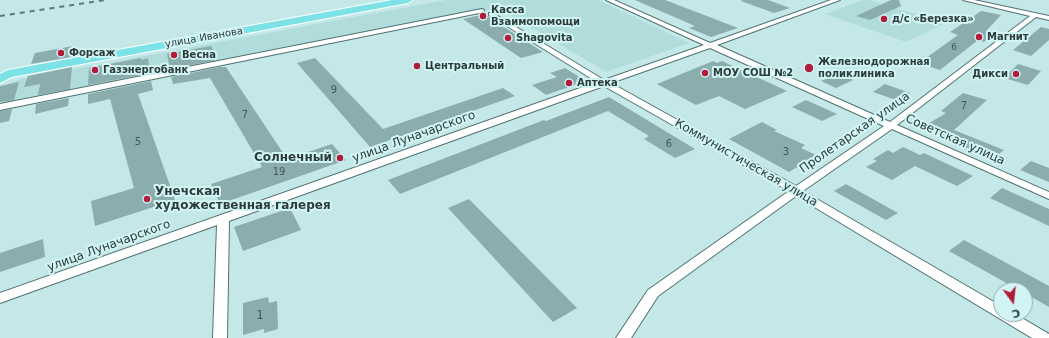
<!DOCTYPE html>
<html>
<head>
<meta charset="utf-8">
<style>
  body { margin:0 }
  #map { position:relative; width:1049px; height:338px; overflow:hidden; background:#c4e7e8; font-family:"DejaVu Sans",sans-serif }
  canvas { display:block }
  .north { position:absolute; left:993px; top:282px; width:40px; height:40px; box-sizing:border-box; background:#d1f5f5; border:1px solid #8fabab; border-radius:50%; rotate:165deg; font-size:11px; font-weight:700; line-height:16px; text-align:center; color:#2d3b3b }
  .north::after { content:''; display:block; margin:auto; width:14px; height:18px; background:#b01c39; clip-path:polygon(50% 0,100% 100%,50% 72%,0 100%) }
</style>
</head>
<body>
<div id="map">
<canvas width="1049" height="338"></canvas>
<div class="north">С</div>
</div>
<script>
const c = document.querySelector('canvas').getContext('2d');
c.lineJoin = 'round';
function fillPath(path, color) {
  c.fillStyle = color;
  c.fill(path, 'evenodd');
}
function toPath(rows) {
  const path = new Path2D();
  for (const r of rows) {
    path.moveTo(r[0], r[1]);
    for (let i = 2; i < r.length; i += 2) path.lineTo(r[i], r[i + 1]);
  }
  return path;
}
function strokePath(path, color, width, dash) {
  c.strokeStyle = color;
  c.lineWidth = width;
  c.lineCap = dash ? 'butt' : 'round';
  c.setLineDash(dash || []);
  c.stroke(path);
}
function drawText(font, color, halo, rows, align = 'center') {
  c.font = font + ' "DejaVu Sans",sans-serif';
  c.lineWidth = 4;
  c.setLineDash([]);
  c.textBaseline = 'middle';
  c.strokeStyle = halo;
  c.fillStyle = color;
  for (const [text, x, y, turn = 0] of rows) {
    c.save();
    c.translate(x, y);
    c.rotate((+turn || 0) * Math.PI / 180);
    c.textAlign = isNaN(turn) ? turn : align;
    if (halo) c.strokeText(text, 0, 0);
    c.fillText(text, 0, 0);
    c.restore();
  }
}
fillPath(toPath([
  [446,0,485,0,498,8,0,107,0,91,10,83,21,79],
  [486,0,598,0,689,43,606,72],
  [863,0,869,0,946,23,906,42,825,14]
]), '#b0dcdc');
fillPath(toPath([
  [635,0,665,0,738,28,711,37,689,28,695,26],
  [742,0,768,0,790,8,774,13,741,1],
  [891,0,899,0,901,6,870,20,856,16],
  [981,11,1001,15,987,30,996,32,984,42,978,40,940,70,919,63,958,35,950,32],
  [485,14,497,22,496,22,543,52,521,58,463,19],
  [1041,27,1049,29,1049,40,1031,56,1013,50],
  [73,46,72,57,31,64,35,53],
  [211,46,217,60,170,69,167,54],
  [141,58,141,60,148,58,150,73,88,85,89,68],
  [315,58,383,129,503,88,515,96,370,147,297,63],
  [713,61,717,63,722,61,787,91,745,109,719,96,696,105,657,84],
  [1018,64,1041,71,1028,85,1004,78],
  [72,67,70,89,38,95,40,84,24,87,28,76],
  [220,67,226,67,287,159,332,144,346,160,220,204,211,184,262,167,210,78,173,84,171,77],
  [565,68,586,81,546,95,532,85,557,77,550,73],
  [838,74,853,80,836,88,821,81],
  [151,81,153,90,138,94,175,200,95,226,91,201,134,188,110,99,88,104,88,94],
  [19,82,14,100,0,102,0,86],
  [885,84,910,93,899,101,873,92],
  [963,93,987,100,954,130,1004,150,993,159,921,128,946,113,941,111],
  [609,97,695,149,675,158,644,139,649,136,608,111,400,194,388,180,544,120,546,121],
  [69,98,68,106,35,114,36,104],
  [806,100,837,114,822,121,792,107],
  [12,109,9,121,0,123,0,111],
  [762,122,777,130,774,131,805,145,801,148,816,155,789,172,729,139],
  [903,147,920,155,924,153,973,176,957,186,915,166,892,180,866,167,877,161,873,159,888,150,893,153],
  [1031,161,1049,168,1049,182,1020,170],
  [846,184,898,213,886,220,834,191],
  [1002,188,1049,209,1049,226,990,198],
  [469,199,577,308,553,322,448,208],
  [290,208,301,230,243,251,234,227],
  [43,239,45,257,0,272,0,253],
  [964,240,1049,286,1049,307,1025,293,1025,290,1019,290,949,251],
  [268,297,269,303,277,301,278,329,264,333,264,329,243,335,243,303]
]), '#8cadae');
const street = toPath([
  [606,0,614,0,710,43,831,0,840,0,717,45,890,122,1030,16,963,0,974,0,1049,16,1049,20,1036,17,897,125,1049,192,1049,199,892,129,803,191,1001,306,1001,314,1015,314,1049,334,1049,338,1032,338,796,196,658,296,631,338,616,338,648,290,789,191,604,86,229,221,227,338,213,338,217,225,0,303,0,293,597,82,489,15,489,13,493,13,604,80,704,45,606,0],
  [710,48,884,126,796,186,611,83,710,48],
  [482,9,484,10,484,12,0,110,0,104,482,9]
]);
const primary = toPath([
  [392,0,413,0,408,3,12,77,0,83,0,74,8,70,392,0]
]);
strokePath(street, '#517272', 2);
strokePath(primary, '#fff', 2);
fillPath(street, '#fff');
fillPath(primary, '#7ce2e5');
strokePath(toPath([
  [0,16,105,0]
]), '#627878', 2, [5, 5]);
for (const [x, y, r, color] of [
  [483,16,4,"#b01c39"],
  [884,19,4,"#b01c39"],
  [979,37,4,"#b01c39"],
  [508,38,4,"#b01c39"],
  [61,53,4,"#b01c39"],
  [174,55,4,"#b01c39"],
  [417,66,4,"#b01c39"],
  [809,68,5,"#b01c39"],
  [95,70,4,"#b01c39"],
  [705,73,4,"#b01c39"],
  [1016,74,4,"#b01c39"],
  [569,83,4,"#b01c39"],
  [340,158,4,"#b01c39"],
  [147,199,4,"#b01c39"]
]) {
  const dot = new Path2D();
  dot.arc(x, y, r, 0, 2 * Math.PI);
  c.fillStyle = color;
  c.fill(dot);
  strokePath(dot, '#d1f5f5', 1.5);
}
drawText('9px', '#455858', null, [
  ["6",954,48]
]);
drawText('bold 10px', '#2d3b3b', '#d1f5f5', [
  ["Касса",491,10],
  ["Взаимопомощи",491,22],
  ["д/с «Березка»",892,19],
  ["Магнит",987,37],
  ["Shagovita",516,38],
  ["Форсаж",69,53],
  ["Весна",182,55],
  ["Железнодорожная",818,62],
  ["поликлиника",818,74],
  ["Центральный",425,66],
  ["Газэнергобанк",103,70],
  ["МОУ СОШ №2",713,73],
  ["Дикси",1008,74,"right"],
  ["Аптека",577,83]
], 'left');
drawText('10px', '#2d3b3b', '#d1f5f5', [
  ["улица Иванова",204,38,-10]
]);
drawText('10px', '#455858', null, [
  ["9",334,90],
  ["7",964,106],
  ["7",245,115],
  ["5",138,142],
  ["6",669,144],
  ["3",786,152],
  ["19",279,172]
]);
drawText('12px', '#2d3b3b', '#d1f5f5', [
  ["Пролетарская улица",855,133,-35],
  ["улица Луначарского",414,137,-20],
  ["Советская улица",955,140,24],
  ["Коммунистическая улица",746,163,30],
  ["улица Луначарского",109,246,-20]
]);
drawText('bold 12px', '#2d3b3b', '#d1f5f5', [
  ["Солнечный",332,158],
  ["Унечская",155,192,"left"],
  ["художественная галерея",155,206,"left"]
], 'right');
drawText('12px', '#455858', null, [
  ["1",260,316]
]);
</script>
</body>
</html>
